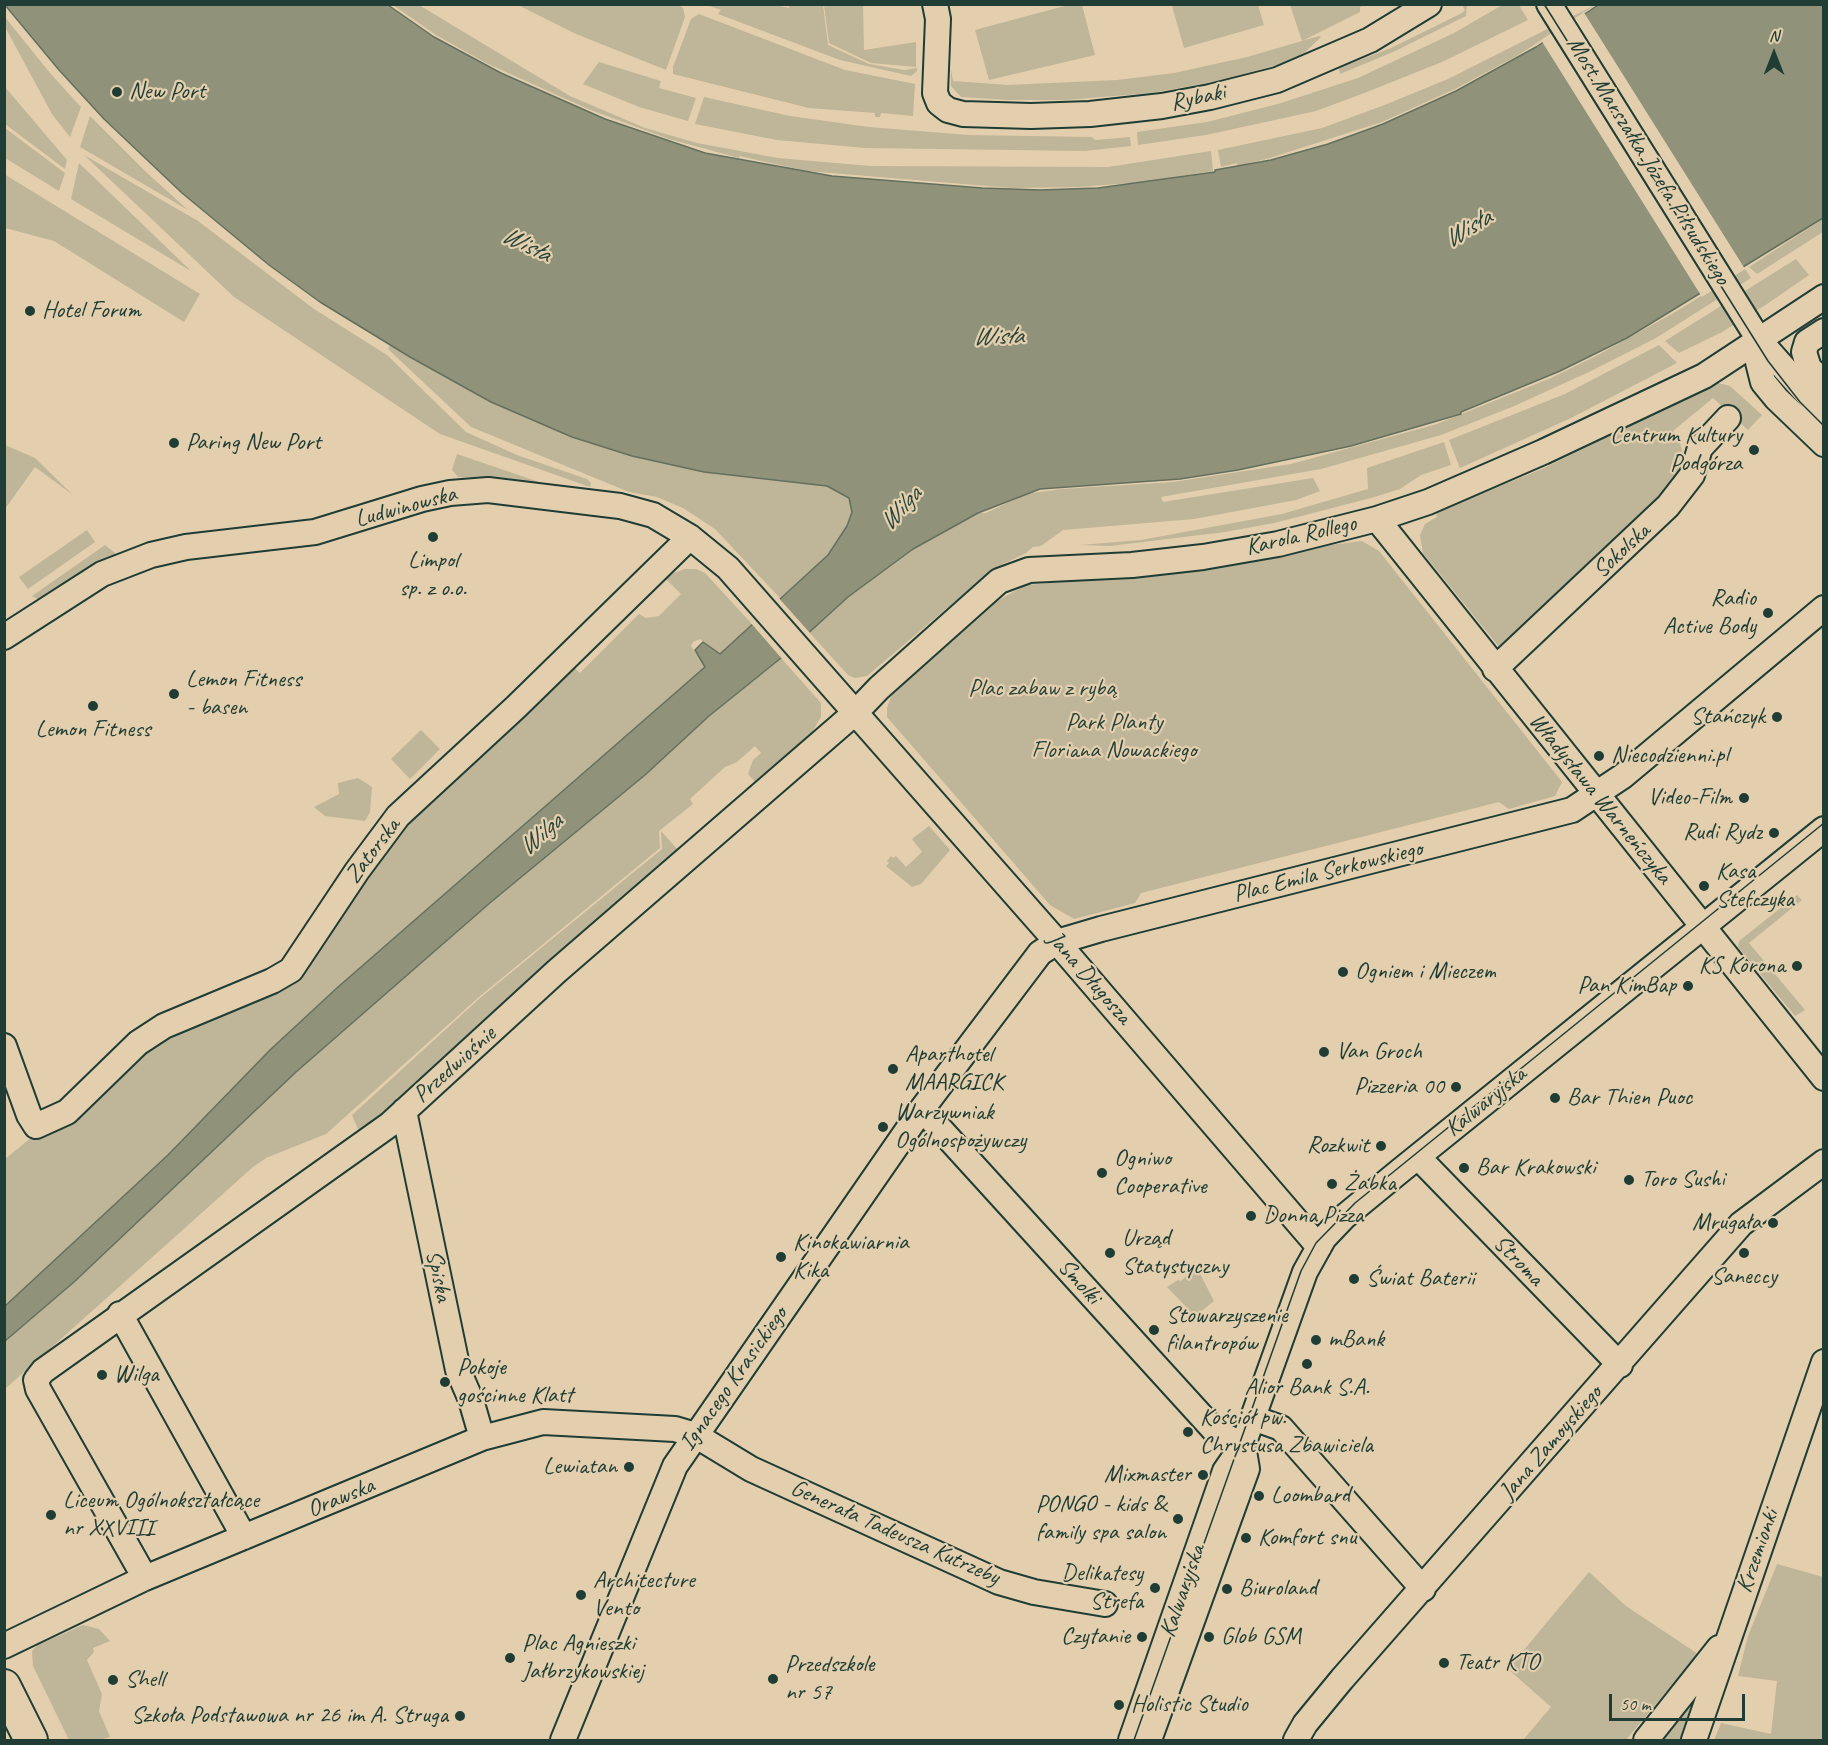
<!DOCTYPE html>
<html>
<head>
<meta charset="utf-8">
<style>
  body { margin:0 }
  #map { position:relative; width:1828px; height:1745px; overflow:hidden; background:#e3cfae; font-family:Caveat,sans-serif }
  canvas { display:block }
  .frame { position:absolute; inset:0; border:6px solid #1f3d34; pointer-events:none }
  .north { position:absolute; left:1744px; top:24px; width:60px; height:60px; -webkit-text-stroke:4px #e3cfae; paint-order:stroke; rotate:0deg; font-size:16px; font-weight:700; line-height:24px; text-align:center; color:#1f3d34 }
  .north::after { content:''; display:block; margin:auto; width:21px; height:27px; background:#1f3d34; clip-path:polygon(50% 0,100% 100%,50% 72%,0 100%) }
  .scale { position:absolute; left:1609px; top:1694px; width:136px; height:27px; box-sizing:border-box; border:3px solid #1f3d34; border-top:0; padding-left:8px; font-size:18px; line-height:21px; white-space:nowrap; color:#1f3d34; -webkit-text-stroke:4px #e3cfae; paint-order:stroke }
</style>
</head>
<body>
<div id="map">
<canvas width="1828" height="1745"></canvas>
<div class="frame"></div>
<div class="north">N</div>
<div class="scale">50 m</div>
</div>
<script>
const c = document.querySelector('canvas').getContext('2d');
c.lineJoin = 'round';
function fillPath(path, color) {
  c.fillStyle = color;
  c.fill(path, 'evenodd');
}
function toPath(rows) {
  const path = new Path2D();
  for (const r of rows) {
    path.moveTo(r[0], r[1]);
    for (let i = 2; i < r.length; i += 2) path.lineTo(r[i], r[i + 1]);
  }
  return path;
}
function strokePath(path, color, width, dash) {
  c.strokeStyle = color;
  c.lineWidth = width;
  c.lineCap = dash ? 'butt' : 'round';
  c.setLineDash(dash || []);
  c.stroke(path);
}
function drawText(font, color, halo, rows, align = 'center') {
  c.font = font + ' Caveat,sans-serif';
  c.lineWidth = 4.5;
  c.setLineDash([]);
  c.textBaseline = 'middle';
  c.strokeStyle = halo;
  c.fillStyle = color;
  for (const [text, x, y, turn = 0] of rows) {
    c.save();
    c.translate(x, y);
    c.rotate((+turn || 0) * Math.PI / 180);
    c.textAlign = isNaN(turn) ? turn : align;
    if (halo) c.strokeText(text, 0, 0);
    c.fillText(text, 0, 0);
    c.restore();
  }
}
fillPath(toPath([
  [1072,4,1082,5,1095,55,989,80,975,30],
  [1504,4,1519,5,1528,20,1442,62,1367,92,1316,111,1206,135,1138,145,1137,132,1207,122,1278,104,1358,78,1454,33],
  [393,5,419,5,570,96,645,128,697,143,778,158,870,166,1108,167,1211,151,1213,171,1142,182,1080,187,1011,188,807,171,739,156,739,158,669,139,588,109,486,63,436,35],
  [518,5,679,5,683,8,685,17,666,70,576,34],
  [707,5,775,5,789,8,790,5,823,5,828,45,869,64,904,70,917,68,917,71,911,76,840,60,718,14,721,10],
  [824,5,863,5,864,50,916,42,916,67,871,63,829,43],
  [1178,5,1258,5,1264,25,1184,48,1172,6],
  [1290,5,1290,4,1364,5,1360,7,1360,12,1302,41],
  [1462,5,1467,5,1466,16,1393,52,1340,74,1339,69,1344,66,1391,48,1462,13,1465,10],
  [1595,5,1517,56,1455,89,1382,122,1270,158,1238,166,1237,163,1221,167,1218,150,1322,128,1382,106,1448,79],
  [699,14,845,70,915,84,913,116,881,113,880,117,875,117,875,113,809,108,673,74,673,67,691,19],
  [4,16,50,73,81,107,70,137,52,114,5,27],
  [1319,36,1321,37,1300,57,1288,62,1213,82,1151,93,1066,100,1008,100,961,97,951,86,951,69,953,81,1008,85,1117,80,1174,73,1247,57],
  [599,62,661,81,659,88,696,98,688,121,639,107,583,84],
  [5,87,67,160,65,169,5,124],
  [704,97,790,116,869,127,968,135,1092,137,1095,140,1130,137,1131,146,1085,151,865,148,777,140,695,124],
  [90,116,145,171,188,210,80,147],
  [5,128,65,173,59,191,5,158],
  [84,155,198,221,314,309,387,355,466,432,517,455,587,479,591,483,590,487,440,434,234,297],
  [79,163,191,271,71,199],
  [4,174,200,294,184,322,54,241,5,228],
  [1823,219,1823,232,1757,274,1749,267],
  [1796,259,1809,275,1767,304,1722,332,1679,353,1665,341],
  [1745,269,1751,278,1656,338,1589,372,1512,407,1441,435,1321,469,1161,497,1163,502,1313,478,1320,491,1296,500,1194,519,1063,530,1041,546,1033,547,1026,553,993,569,867,676,855,678,848,675,808,631,848,597,913,549,978,513,986,513,1026,494,1062,489,1173,482,1291,464,1437,424,1551,378,1598,355,1677,311],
  [390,345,491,402,572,437,632,456,704,472,827,486,849,498,852,512,847,526,828,555,780,598,715,529,683,508,657,497,629,492,471,427,388,349],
  [1659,345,1677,363,1571,418,1460,468,1449,440,1565,394],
  [1718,383,1730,386,1762,415,1748,430,1713,398,1673,431,1680,442,1683,455,1678,484,1504,653,1423,553,1420,535,1425,524,1437,517,1436,512,1542,469],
  [1444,442,1451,465,1421,475,1400,489,1371,498,1274,523,1225,532,1110,546,1080,545,1141,540,1282,514,1368,489,1367,468],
  [5,445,35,458,73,495,35,467,5,509],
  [457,454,542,483,458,477,452,470],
  [87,530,95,542,28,589,19,577],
  [1362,541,1379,551,1555,773,1562,782,1555,796,1509,809,1499,802,1141,893,1135,903,1074,919,1050,905,887,717,887,708,891,696,999,600,1026,585,1201,570,1330,545],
  [105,545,120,557,43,602,32,596],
  [685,569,696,569,705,573,752,624,720,654,700,639,693,642,691,646,705,667,338,987,270,1050,168,1155,5,1307,5,1159,144,1046,260,991,396,828,571,665,580,673,639,614,646,618,659,616,681,594,666,579,674,573],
  [781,658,821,703,821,717,809,737,756,783,748,774,753,760,761,753,755,746,737,762,725,767,690,799,693,804,659,831,660,848,479,997,326,1134,266,1158,253,1167,5,1389,5,1341,74,1282,296,1072,491,902,645,775,709,716],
  [421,730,440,749,410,779,391,759],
  [358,778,372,787,370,812,365,821,325,816,314,807,339,794,338,783],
  [929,826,950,850,921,884,912,887,886,866,889,863,887,861,891,856,893,858,896,856,906,867,922,852,912,839],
  [661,831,678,850,678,857,410,1096,360,1134,352,1115,480,998,662,849],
  [1797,895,1802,900,1749,943,1805,1010,1795,1016,1738,947,1739,941],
  [1196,1266,1214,1301,1195,1316,1167,1287,1178,1280,1181,1281],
  [1777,1564,1823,1577,1823,1740,1714,1740,1721,1723,1771,1734,1777,1681,1738,1676,1748,1636],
  [1589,1572,1626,1606,1698,1654,1626,1740,1523,1740,1551,1707,1508,1669],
  [83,1625,99,1629,110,1641,93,1648,94,1652,87,1660,102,1694,99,1711,110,1737,99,1740,69,1740,33,1666,32,1651,38,1645],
  [1704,1679,1684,1740,1653,1740]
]), '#bfb598');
const water = toPath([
  [5,5,388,5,434,37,501,73,605,119,705,153,832,176,982,188,1040,190,1098,188,1215,172,1215,170,1271,160,1328,144,1383,124,1456,91,1536,47,1598,5,1823,5,1823,218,1627,338,1560,371,1461,412,1461,414,1351,446,1238,470,1180,479,1040,489,978,513,913,549,848,597,781,658,709,716,645,775,491,902,296,1072,74,1282,5,1341,4,1307,168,1155,270,1050,338,987,705,667,695,650,703,642,720,654,828,555,847,526,852,512,849,498,827,486,704,472,632,456,572,437,491,402,410,357,320,302,269,265,182,193,104,119,59,70,5,5]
]);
fillPath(water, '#90927a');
strokePath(water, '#63705e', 1.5);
fillPath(toPath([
  [1583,11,1745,269,1702,297,1541,40,1582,14],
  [777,596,810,633,783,660,750,622]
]), '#e3cfae');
const minor = toPath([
  [935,4,938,19,935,93,939,103,948,110,963,114,1031,116,1090,114,1162,106,1210,97,1277,80,1370,40,1429,4],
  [1549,4,1759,340,1824,413],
  [1824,331,1807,342,1804,352,1809,368,1824,382],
  [1759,340,1758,362,1763,382,1777,399,1824,444],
  [1377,519,1824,1078],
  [4,637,102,574,151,555,186,547,315,532,422,499,450,493,488,490,620,506,653,515,690,537,728,568,1057,942,1319,1247],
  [1495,669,1668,506,1692,475,1700,448,1728,418],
  [4,1046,29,1115,36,1126,67,1112,138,1043,164,1026,272,981,291,970,357,871,398,816,516,707,690,537],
  [922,1109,1215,1431,1243,1445],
  [404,1111,458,1370,471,1400,482,1438],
  [1418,1157,1620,1365],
  [120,1314,244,1537],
  [1253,1418,1281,1428,1423,1589],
  [145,1578,38,1389,36,1380,43,1371,389,1125,557,971,856,712,879,688,999,581,1029,570,1132,565,1203,557,1278,544,1377,519,1428,502,1543,452,1704,376,1824,297],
  [4,1646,145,1578,482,1438,543,1422,675,1429,695,1435,751,1469,999,1582,1034,1592,1105,1604],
  [563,1740,675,1466,922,1109,1040,953,1057,942,1101,929,1572,810,1623,776,1824,608],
  [1131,1740,1225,1471,1243,1445,1305,1272,1324,1238,1344,1217,1400,1171,1824,829],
  [1149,1740,1247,1469,1243,1445],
  [1296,1740,1305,1724,1342,1679,1741,1224,1824,1162],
  [1646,1740,1719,1648],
  [1694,1740,1824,1362]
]);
const major = toPath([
  [4,1686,31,1740]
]);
strokePath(minor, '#1f3d34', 28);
strokePath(major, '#1f3d34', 36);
strokePath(minor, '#e3cfae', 24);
strokePath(major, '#e3cfae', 32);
strokePath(toPath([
  [1544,4,1768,361,1800,402,1824,426],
  [1134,1740,1301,1271,1316,1243,1355,1203,1824,823]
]), '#1f3d34', 1.5);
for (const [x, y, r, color] of [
  [117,92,6,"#1f3d34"],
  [30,311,6,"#1f3d34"],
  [174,443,6,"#1f3d34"],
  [1754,450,6,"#1f3d34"],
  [433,537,6,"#1f3d34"],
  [1768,613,6,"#1f3d34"],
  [174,694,6,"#1f3d34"],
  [93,706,6,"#1f3d34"],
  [1777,717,6,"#1f3d34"],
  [1599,756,6,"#1f3d34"],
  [1744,798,6,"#1f3d34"],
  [1774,833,6,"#1f3d34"],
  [1704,886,6,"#1f3d34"],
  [1797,966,6,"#1f3d34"],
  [1343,972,6,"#1f3d34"],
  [1688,986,6,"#1f3d34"],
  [1324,1052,6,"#1f3d34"],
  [893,1069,6,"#1f3d34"],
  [1456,1087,6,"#1f3d34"],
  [1555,1098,6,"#1f3d34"],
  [883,1127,6,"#1f3d34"],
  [1381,1146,6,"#1f3d34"],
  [1464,1168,6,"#1f3d34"],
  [1102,1173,6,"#1f3d34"],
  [1629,1180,6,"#1f3d34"],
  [1332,1184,6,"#1f3d34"],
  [1251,1216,6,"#1f3d34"],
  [1773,1223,6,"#1f3d34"],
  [1110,1253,6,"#1f3d34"],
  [1744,1253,6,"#1f3d34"],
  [781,1257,6,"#1f3d34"],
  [1354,1279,6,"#1f3d34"],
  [1154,1330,6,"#1f3d34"],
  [1316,1340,6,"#1f3d34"],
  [1307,1364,6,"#1f3d34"],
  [102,1375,6,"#1f3d34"],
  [445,1382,6,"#1f3d34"],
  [1188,1432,6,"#1f3d34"],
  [629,1467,6,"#1f3d34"],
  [1203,1475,6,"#1f3d34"],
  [1259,1496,6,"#1f3d34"],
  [51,1515,6,"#1f3d34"],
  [1178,1519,6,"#1f3d34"],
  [1246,1538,6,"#1f3d34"],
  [1155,1588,6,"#1f3d34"],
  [1227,1589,6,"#1f3d34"],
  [581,1595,6,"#1f3d34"],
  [1142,1637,6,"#1f3d34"],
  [1209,1637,6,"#1f3d34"],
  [510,1658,6,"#1f3d34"],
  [1444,1663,6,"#1f3d34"],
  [773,1679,6,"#1f3d34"],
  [113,1680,6,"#1f3d34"],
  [1119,1705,6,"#1f3d34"],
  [460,1716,6,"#1f3d34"]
]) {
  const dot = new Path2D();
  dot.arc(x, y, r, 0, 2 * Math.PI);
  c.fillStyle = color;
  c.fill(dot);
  strokePath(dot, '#e3cfae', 2);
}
drawText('24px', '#1f3d34', '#e3cfae', [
  ["New Port",129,92],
  ["Hotel Forum",42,311],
  ["Centrum Kultury",1742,436,"right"],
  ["Podgórza",1742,464,"right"],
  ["Paring New Port",186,443],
  ["Limpol",433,561,"center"],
  ["sp. z o.o.",433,589,"center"],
  ["Radio",1756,599,"right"],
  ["Active Body",1756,627,"right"],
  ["Lemon Fitness",186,680],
  ["- basen",186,708],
  ["Stańczyk",1765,717,"right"],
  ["Lemon Fitness",93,730,"center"],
  ["Niecodzienni.pl",1611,756],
  ["Video-Film",1732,798,"right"],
  ["Rudi Rydz",1762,833,"right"],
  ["Kasa",1716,872],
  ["Stefczyka",1716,900],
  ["KS Korona",1785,966,"right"],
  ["Ogniem i Mieczem",1355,972],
  ["Pan KimBap",1676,986,"right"],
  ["Van Groch",1336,1052],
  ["Aparthotel",905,1055],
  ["MAARGICK",905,1083],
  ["Pizzeria 00",1444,1087,"right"],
  ["Bar Thien Puoc",1567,1098],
  ["Warzywniak",895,1113],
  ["Ogólnospożywczy",895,1141],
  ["Rozkwit",1369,1146,"right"],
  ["Ogniwo",1114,1159],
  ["Cooperative",1114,1187],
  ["Bar Krakowski",1476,1168],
  ["Toro Sushi",1641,1180],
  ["Żabka",1344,1184],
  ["Donna Pizza",1263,1216],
  ["Mrugała",1761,1223,"right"],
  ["Urząd",1122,1239],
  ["Statystyczny",1122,1267],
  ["Kinokawiarnia",793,1243],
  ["Kika",793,1271],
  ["Saneccy",1744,1277,"center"],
  ["Świat Baterii",1366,1279],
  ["Stowarzyszenie",1166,1316],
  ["filantropów",1166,1344],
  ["mBank",1328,1340],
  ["Pokoje",457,1368],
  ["gościnne Klatt",457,1396],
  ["Wilga",114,1375],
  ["Alior Bank S.A.",1307,1388,"center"],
  ["Kościół pw.",1200,1418],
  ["Chrystusa Zbawiciela",1200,1446],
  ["Lewiatan",617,1467,"right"],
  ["Mixmaster",1191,1475,"right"],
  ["Loombard",1271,1496],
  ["Liceum Ogólnokształcące",63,1501],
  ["nr XXVIII",63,1529],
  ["PONGO - kids &",1166,1505,"right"],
  ["family spa salon",1166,1533,"right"],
  ["Komfort snu",1258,1538],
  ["Delikatesy",1143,1574,"right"],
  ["Strefa",1143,1602,"right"],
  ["Architecture",593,1581],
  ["Vento",593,1609],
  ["Biuroland",1239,1589],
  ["Czytanie",1130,1637,"right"],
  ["Glob GSM",1221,1637],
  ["Plac Agnieszki",522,1644],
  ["Jałbrzykowskiej",522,1672],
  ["Teatr KTO",1456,1663],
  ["Przedszkole",785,1665],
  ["nr 57",785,1693],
  ["Shell",125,1680],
  ["Holistic Studio",1131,1705],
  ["Szkoła Podstawowa nr 26 im A. Struga",448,1716,"right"]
], 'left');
drawText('24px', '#1f3d34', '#e3cfae', [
  ["Rybaki",1198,98,-12],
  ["Most Marszałka Józefa Piłsudskiego",1648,161,58],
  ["Ludwinowska",406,507,-15],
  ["Karola Rollego",1301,536,-13],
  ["Sokolska",1622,551,-43],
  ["Władysława Warneńczyka",1600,799,51],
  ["Zatorska",373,851,-53],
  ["Plac Emila Serkowskiego",1328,872,-14],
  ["Jana Długosza",1089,978,49],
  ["Przedwiośnie",455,1065,-42],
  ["Kalwaryjska",1486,1102,-39],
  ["Stroma",1518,1261,46],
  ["Spiska",438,1276,78],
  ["Smolki",1079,1282,48],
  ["Ignacego Krasickiego",734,1379,-55],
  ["Jana Zamoyskiego",1551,1443,-49],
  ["Orawska",341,1498,-22],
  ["Generała Tadeusza Kutrzeby",895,1533,24],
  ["Krzemionki",1758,1551,-71],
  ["Kalwaryjska",1183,1591,-71]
]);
drawText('24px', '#274339', '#e3cfae', [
  ["Plac zabaw z rybą",1042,689],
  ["Park Planty",1114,723],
  ["Floriana Nowackiego",1114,751]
]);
drawText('italic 26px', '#2a463b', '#e3cfae', [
  ["Wisła",1468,229,-31],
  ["Wisła",526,245,26],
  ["Wisła",998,337,-1],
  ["Wilga",901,509,-48],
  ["Wilga",541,835,-41]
]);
</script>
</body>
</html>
